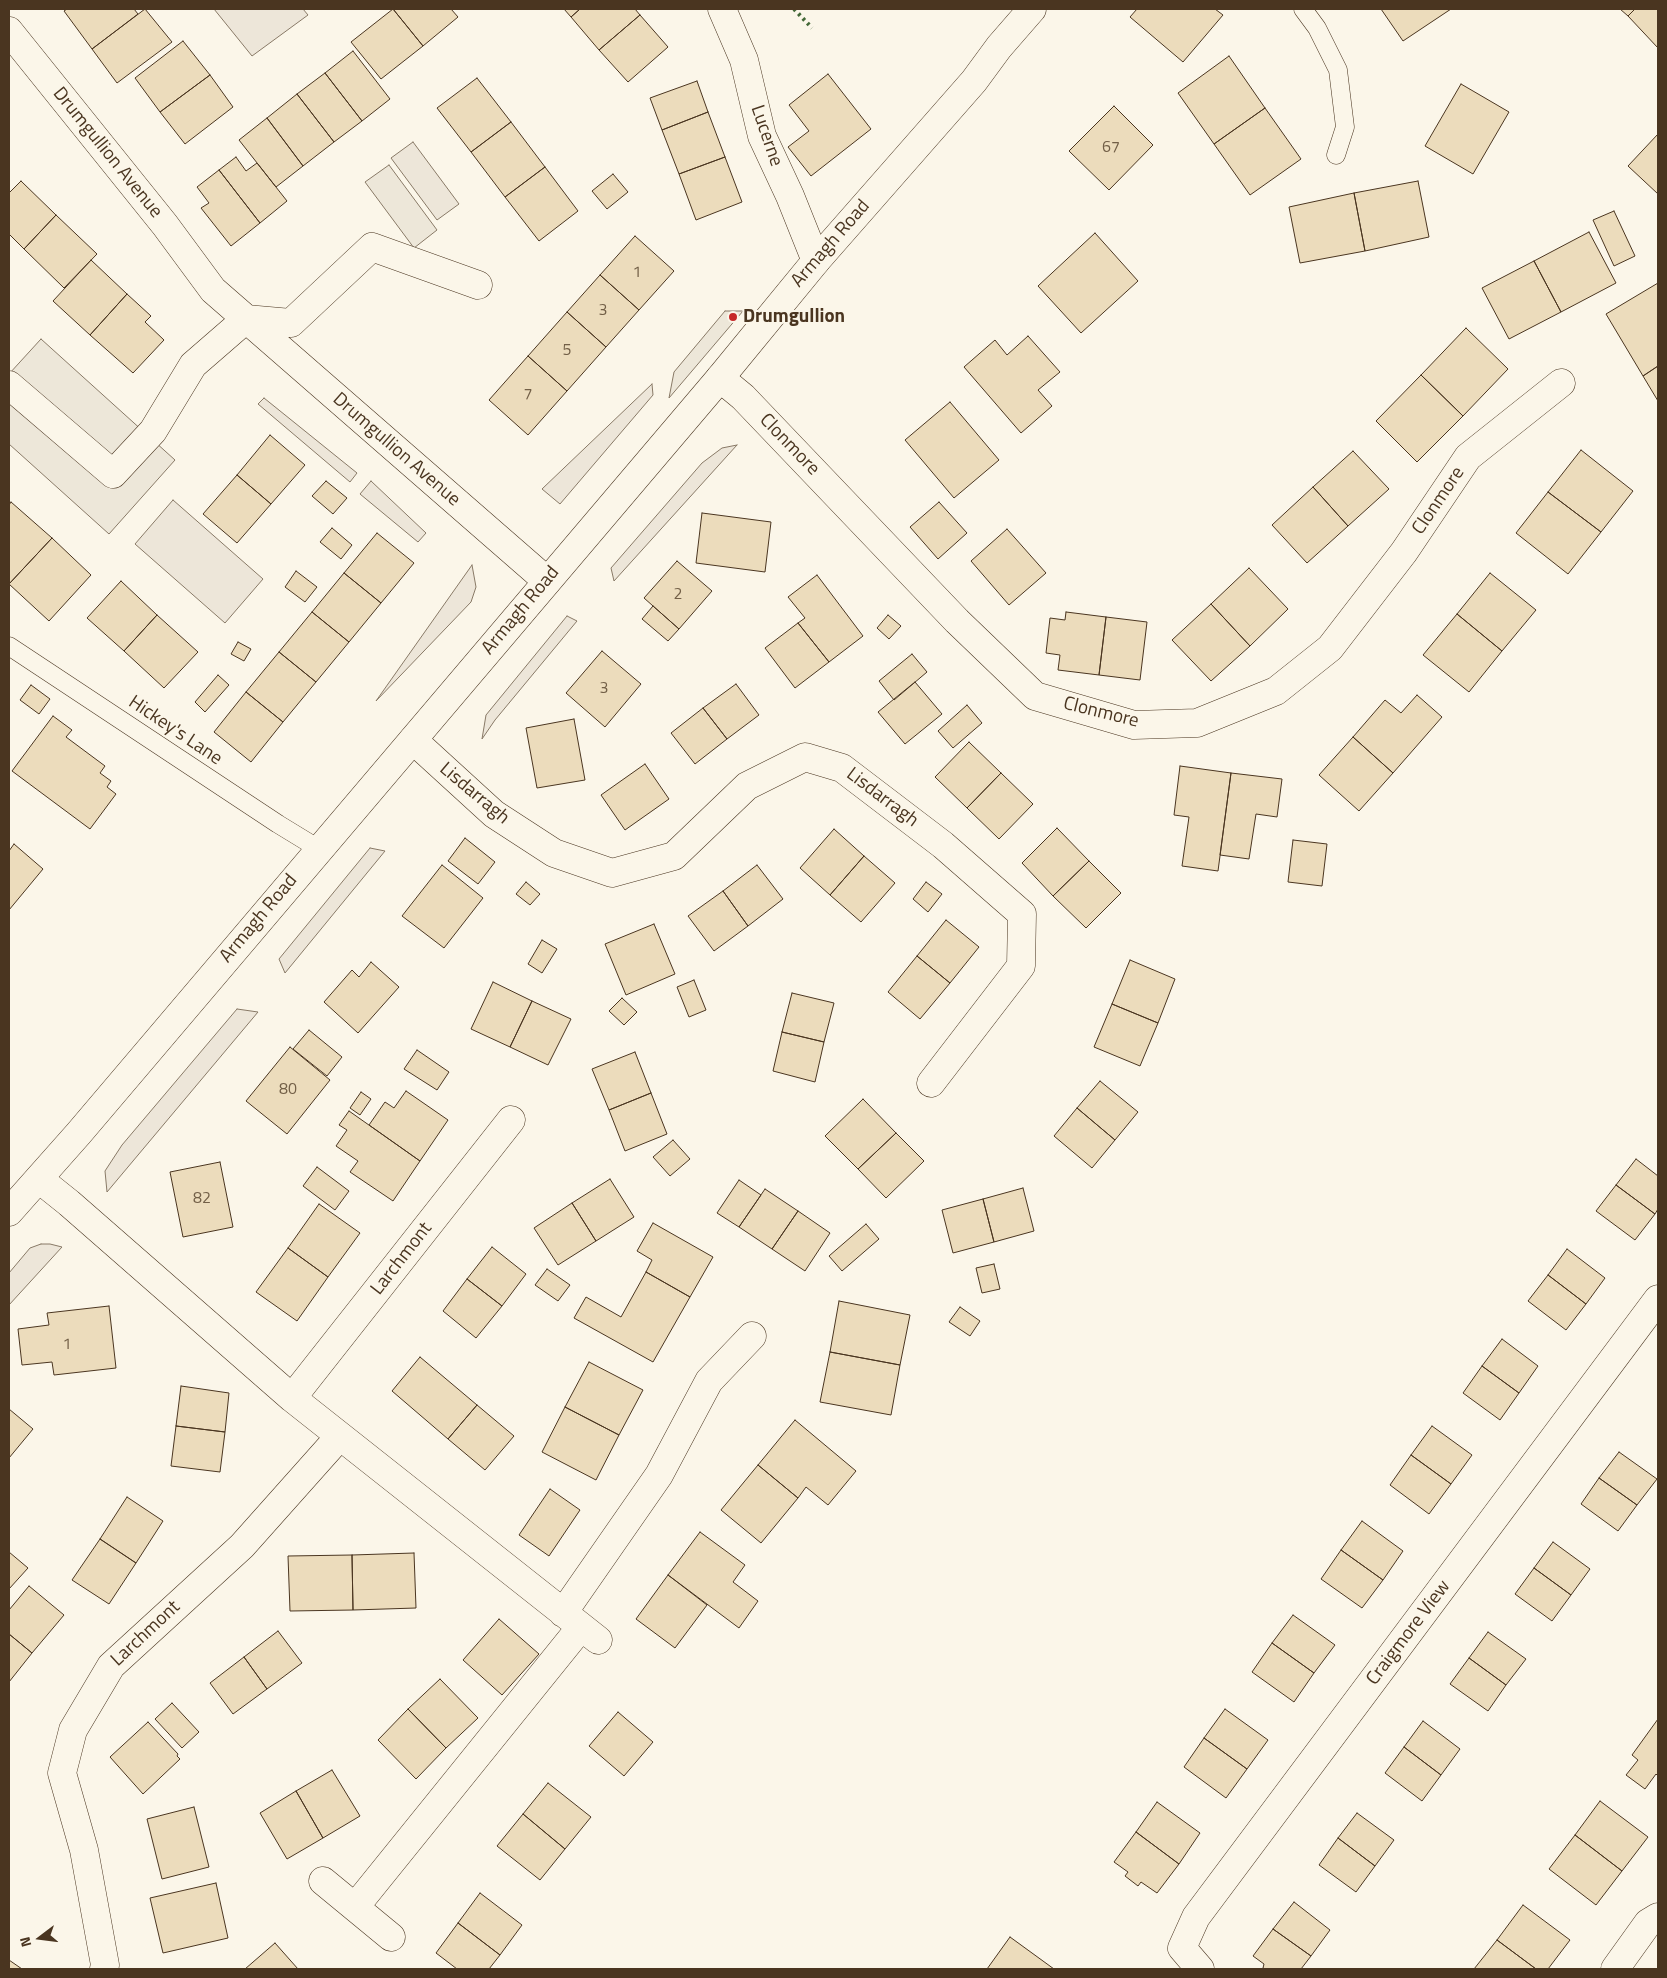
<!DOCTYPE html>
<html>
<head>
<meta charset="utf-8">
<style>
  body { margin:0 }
  #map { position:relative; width:1667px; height:1978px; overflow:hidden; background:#fbf6e9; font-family:"Titillium Web",sans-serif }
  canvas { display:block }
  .frame { position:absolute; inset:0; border:10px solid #4a3520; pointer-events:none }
  .north { position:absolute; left:15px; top:1913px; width:50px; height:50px; -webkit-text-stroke:4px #fbf6e9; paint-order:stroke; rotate:255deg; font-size:14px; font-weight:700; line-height:20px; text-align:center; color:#4a3520 }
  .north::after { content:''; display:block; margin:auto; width:18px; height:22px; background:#4a3520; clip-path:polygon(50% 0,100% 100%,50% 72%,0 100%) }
</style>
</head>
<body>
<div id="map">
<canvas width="1667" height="1978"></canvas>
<div class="frame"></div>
<div class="north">N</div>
</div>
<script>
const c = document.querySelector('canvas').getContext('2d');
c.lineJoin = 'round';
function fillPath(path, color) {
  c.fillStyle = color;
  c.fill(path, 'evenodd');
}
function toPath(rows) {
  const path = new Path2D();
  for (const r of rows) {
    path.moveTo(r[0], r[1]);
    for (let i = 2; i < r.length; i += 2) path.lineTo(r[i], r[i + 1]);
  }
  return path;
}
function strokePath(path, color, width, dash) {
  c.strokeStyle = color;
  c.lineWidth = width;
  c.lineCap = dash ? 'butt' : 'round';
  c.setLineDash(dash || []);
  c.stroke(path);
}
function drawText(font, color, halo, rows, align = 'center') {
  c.font = font + ' "Titillium Web",sans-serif';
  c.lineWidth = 4;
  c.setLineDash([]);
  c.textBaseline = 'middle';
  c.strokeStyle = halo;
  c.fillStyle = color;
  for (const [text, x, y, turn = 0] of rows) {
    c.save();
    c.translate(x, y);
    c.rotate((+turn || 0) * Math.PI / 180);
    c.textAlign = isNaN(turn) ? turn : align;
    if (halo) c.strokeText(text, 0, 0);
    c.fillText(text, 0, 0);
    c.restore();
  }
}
const green = toPath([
  [214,9,303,9,308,15,252,56,214,9],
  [413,142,459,204,437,220,391,158,413,142],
  [652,384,653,395,560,504,542,489,652,384],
  [264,398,357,473,350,482,258,404,264,398],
  [737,445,614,581,611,568,702,463,722,448,737,445],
  [371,481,426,533,418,542,360,494,371,481],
  [173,500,263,579,225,623,135,544,173,500],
  [472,565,476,587,471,602,376,701,472,565],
  [567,616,577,621,495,720,482,739,486,715,567,616],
  [370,848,385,851,285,973,279,959,370,848],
  [237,1009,258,1012,107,1192,105,1171,122,1145,237,1009],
  [41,1244,50,1244,62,1247,9,1305,9,1273,30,1248,41,1244]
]);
fillPath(green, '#ede6d9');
strokePath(green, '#887966', 1);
const parking = toPath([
  [389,165,437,230,414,248,365,182,389,165],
  [725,311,743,311,669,398,674,372,725,311],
  [41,339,175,460,109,534,9,444,9,374,41,339]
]);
fillPath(parking, '#ede7d9');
strokePath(parking, '#887966', 1);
const building = toPath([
  [67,9,134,9,138,14,92,49,64,11,67,9],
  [145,9,172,42,117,83,92,49,145,9],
  [393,9,423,46,381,79,351,42,393,9],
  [393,9,451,9,458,17,423,46,393,9],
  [564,9,580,9,571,17,564,9],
  [580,9,635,9,640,15,599,50,571,17,580,9],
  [1137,9,1215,9,1223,15,1183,62,1130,17,1137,9],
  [1381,9,1451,9,1403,41,1381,9],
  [1620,9,1635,9,1628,16,1620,9],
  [1635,9,1658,9,1658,48,1628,16,1635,9],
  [640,15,668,47,628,82,599,50,640,15],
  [183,41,210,75,160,112,135,78,183,41],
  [353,51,390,99,362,121,325,73,353,51],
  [1229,56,1265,108,1214,144,1178,93,1229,56],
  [325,73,362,121,334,142,297,94,325,73],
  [828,74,871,129,811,176,788,147,809,131,789,105,828,74],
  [210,75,233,107,185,144,160,112,210,75],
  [477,78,511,122,471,152,437,108,477,78],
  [697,81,708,112,662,130,650,98,697,81],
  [1461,84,1509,112,1473,174,1425,146,1461,84],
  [297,94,334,142,303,166,267,118,297,94],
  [1114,106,1153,145,1109,190,1069,151,1114,106],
  [1265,108,1301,159,1250,195,1214,144,1265,108],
  [708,112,725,157,679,174,662,130,708,112],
  [267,118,303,166,276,187,239,140,267,118],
  [511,122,545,167,505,197,471,152,511,122],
  [1658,134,1658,194,1628,166,1658,134],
  [236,157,246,171,257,163,287,201,260,223,219,170,236,157],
  [725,157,742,202,696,220,679,174,725,157],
  [545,167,578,211,539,241,505,197,545,167],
  [219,170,260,223,231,246,201,208,209,203,197,187,219,170],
  [613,174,628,192,607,209,592,191,613,174],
  [21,181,56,215,24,249,9,234,9,193,21,181],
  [1418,181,1429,237,1365,251,1354,193,1418,181],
  [1354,193,1365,251,1300,263,1289,207,1354,193],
  [1614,211,1635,256,1614,266,1593,220,1614,211],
  [56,215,97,254,64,288,24,249,56,215],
  [1589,232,1616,283,1561,312,1534,261,1589,232],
  [1095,233,1138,281,1081,333,1038,286,1095,233],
  [635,236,674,271,639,310,600,275,635,236],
  [91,260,127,294,90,335,53,301,91,260],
  [1534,261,1561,312,1509,339,1482,288,1534,261],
  [600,275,639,310,606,347,567,312,600,275],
  [1658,283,1658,366,1643,376,1606,314,1658,283],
  [127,294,151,316,145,322,164,340,133,373,90,335,127,294],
  [567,312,606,347,567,391,528,356,567,312],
  [1466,328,1508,369,1463,416,1421,375,1466,328],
  [1028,336,1060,372,1038,390,1052,406,1021,433,964,367,995,340,1007,355,1028,336],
  [528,356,567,391,528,435,489,400,528,356],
  [1658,366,1658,401,1643,376,1658,366],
  [1421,375,1463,416,1417,462,1376,421,1421,375],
  [950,402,999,460,954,498,905,440,950,402],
  [270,435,305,465,271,504,237,475,270,435],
  [1581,450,1633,491,1601,532,1548,492,1581,450],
  [1353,451,1389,489,1348,526,1313,487,1353,451],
  [237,475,271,504,237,543,203,514,237,475],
  [326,481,347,498,333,514,312,496,326,481],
  [1313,487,1348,526,1307,563,1272,525,1313,487],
  [1548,492,1601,532,1568,574,1516,533,1548,492],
  [11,502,52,538,9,584,9,505,11,502],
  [939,502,967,533,938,559,910,527,939,502],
  [702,513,771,522,765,572,696,563,702,513],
  [332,528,352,545,341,559,320,542,332,528],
  [1007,529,1046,573,1009,605,971,561,1007,529],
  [377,533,414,563,381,603,344,573,377,533],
  [52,538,91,575,49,621,9,584,52,538],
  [677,561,712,591,679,629,644,598,677,561],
  [1249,568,1288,609,1250,646,1211,604,1249,568],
  [296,571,317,587,305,602,285,587,296,571],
  [344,573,381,603,349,642,312,612,344,573],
  [1490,573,1536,610,1502,651,1457,614,1490,573],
  [817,575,863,636,829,662,798,623,805,618,788,597,817,575],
  [121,581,157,615,124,651,87,618,121,581],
  [1211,604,1250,646,1211,681,1172,640,1211,604],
  [653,606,679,629,668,641,642,619,653,606],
  [312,612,349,642,316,682,279,652,312,612],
  [1066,612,1106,617,1099,675,1058,670,1060,655,1046,653,1050,618,1065,620,1066,612],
  [1457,614,1502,651,1469,692,1423,655,1457,614],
  [157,615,198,652,164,688,124,651,157,615],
  [888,615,901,626,889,639,877,628,888,615],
  [1106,617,1147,622,1140,680,1099,675,1106,617],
  [798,623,829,662,795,688,765,648,798,623],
  [238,642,251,649,244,661,231,654,238,642],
  [602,651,641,684,605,727,566,693,602,651],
  [279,652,316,682,283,722,246,692,279,652],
  [912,654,927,672,894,700,879,681,912,654],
  [218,675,229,685,205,712,195,702,218,675],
  [915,682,942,714,905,744,878,712,915,682],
  [736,684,759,715,727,739,703,708,736,684],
  [31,685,50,699,39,714,20,700,31,685],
  [246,692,283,722,251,762,214,732,246,692],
  [1417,695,1442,717,1393,773,1353,737,1385,700,1401,713,1417,695],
  [967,705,982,723,953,748,938,731,967,705],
  [703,708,727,739,695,764,671,733,703,708],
  [53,716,72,730,66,737,105,766,100,773,111,781,107,787,116,794,90,829,12,771,53,716],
  [574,719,585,780,537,788,526,728,574,719],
  [1353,737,1393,773,1359,811,1319,775,1353,737],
  [969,742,1001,773,967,808,935,777,969,742],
  [645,764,669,799,625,830,601,795,645,764],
  [1180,766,1231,773,1218,871,1182,866,1189,817,1174,815,1180,766],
  [1001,773,1033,804,999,839,967,808,1001,773],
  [1231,773,1282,779,1277,817,1256,814,1249,859,1220,855,1231,773],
  [1057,828,1089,861,1053,896,1022,863,1057,828],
  [834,829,864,856,830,895,800,868,834,829],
  [465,838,495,862,478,884,448,861,465,838],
  [1293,840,1327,844,1322,886,1288,882,1293,840],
  [14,844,43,869,9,910,9,851,14,844],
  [864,856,895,883,861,922,830,895,864,856],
  [1089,861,1121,893,1086,928,1053,896,1089,861],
  [442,865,483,898,444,948,402,916,442,865],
  [757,865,783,899,748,926,723,891,757,865],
  [526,882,540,894,530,905,516,894,526,882],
  [926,882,942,894,928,912,913,899,926,882],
  [723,891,748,926,714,951,688,916,723,891],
  [946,920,979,947,950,983,917,956,946,920],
  [654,924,675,974,626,995,605,944,654,924],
  [542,940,557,949,542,973,528,964,542,940],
  [917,956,950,983,920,1019,888,992,917,956],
  [1130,960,1175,979,1158,1023,1112,1004,1130,960],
  [371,962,399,987,358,1033,324,1002,352,970,359,977,371,962],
  [694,980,706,1010,689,1017,677,987,694,980],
  [493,982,532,1001,510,1047,471,1029,493,982],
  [792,993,834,1003,824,1042,782,1032,792,993],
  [622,998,637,1012,624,1025,609,1011,622,998],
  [532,1001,571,1019,548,1065,510,1047,532,1001],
  [1112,1004,1158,1023,1140,1066,1094,1047,1112,1004],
  [309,1030,342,1057,327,1076,293,1049,309,1030],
  [782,1032,824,1042,815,1082,773,1071,782,1032],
  [290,1047,330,1080,287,1134,246,1101,290,1047],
  [417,1050,449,1072,437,1090,404,1069,417,1050],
  [635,1052,651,1093,609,1110,592,1069,635,1052],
  [1100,1081,1138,1112,1115,1140,1077,1108,1100,1081],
  [406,1091,448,1120,420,1161,369,1125,385,1102,394,1108,406,1091],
  [361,1092,371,1099,360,1115,350,1108,361,1092],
  [651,1093,667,1134,625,1151,609,1110,651,1093],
  [863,1099,896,1133,858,1169,825,1136,863,1099],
  [1077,1108,1115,1140,1092,1168,1054,1136,1077,1108],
  [349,1111,420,1161,393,1201,350,1172,358,1161,336,1146,347,1130,339,1125,349,1111],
  [896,1133,924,1161,886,1198,858,1169,896,1133],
  [673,1140,690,1159,670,1176,653,1157,673,1140],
  [1636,1159,1658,1176,1658,1209,1655,1214,1616,1185,1636,1159],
  [220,1162,233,1227,183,1237,170,1172,220,1162],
  [317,1167,349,1191,335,1210,303,1186,317,1167],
  [610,1179,634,1217,596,1241,572,1203,610,1179],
  [739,1180,761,1195,739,1227,717,1213,739,1180],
  [1616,1185,1655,1214,1635,1240,1596,1211,1616,1185],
  [1023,1188,1034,1231,994,1242,983,1199,1023,1188],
  [765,1189,798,1211,772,1249,739,1227,765,1189],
  [983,1199,994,1242,953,1253,942,1210,983,1199],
  [572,1203,596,1241,558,1265,534,1228,572,1203],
  [319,1204,360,1233,328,1277,288,1248,319,1204],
  [798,1211,830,1233,805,1271,772,1249,798,1211],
  [653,1223,713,1257,690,1297,646,1272,652,1260,637,1251,653,1223],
  [866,1224,879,1239,842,1271,829,1256,866,1224],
  [492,1247,526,1274,502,1306,467,1279,492,1247],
  [288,1248,328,1277,297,1321,256,1292,288,1248],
  [1567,1249,1605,1278,1586,1304,1548,1275,1567,1249],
  [994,1264,1000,1289,982,1293,976,1268,994,1264],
  [547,1269,570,1285,558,1301,535,1285,547,1269],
  [646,1272,690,1297,653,1362,574,1318,586,1297,621,1317,646,1272],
  [1548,1275,1586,1304,1566,1330,1528,1301,1548,1275],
  [467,1279,502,1306,476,1338,443,1311,467,1279],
  [839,1301,910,1315,900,1365,830,1352,839,1301],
  [109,1306,116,1368,54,1375,52,1362,22,1365,18,1329,49,1325,47,1313,109,1306],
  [960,1307,980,1321,970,1336,949,1322,960,1307],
  [1502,1339,1538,1366,1519,1393,1482,1366,1502,1339],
  [830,1352,900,1365,891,1415,820,1402,830,1352],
  [420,1357,477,1405,448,1439,392,1391,420,1357],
  [589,1362,643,1390,619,1435,565,1407,589,1362],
  [1482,1366,1519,1393,1500,1420,1463,1393,1482,1366],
  [181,1386,229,1393,225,1432,176,1426,181,1386],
  [477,1405,514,1436,485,1470,448,1439,477,1405],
  [565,1407,619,1435,596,1480,542,1452,565,1407],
  [9,1409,33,1429,9,1458,9,1409],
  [795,1420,856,1471,828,1505,806,1487,798,1498,758,1465,795,1420],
  [176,1426,225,1432,220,1472,171,1466,176,1426],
  [1432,1426,1472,1455,1451,1484,1411,1455,1432,1426],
  [1619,1452,1657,1479,1637,1505,1599,1478,1619,1452],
  [1411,1455,1451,1484,1429,1514,1390,1485,1411,1455],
  [758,1465,798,1498,761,1543,721,1510,758,1465],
  [1599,1478,1637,1505,1618,1531,1581,1504,1599,1478],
  [550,1489,580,1510,549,1556,519,1535,550,1489],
  [127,1497,163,1521,136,1563,100,1539,127,1497],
  [1362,1521,1403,1551,1383,1580,1341,1550,1362,1521],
  [700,1532,745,1565,733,1582,758,1601,739,1628,668,1575,700,1532],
  [100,1539,136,1563,109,1604,72,1580,100,1539],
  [1553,1542,1590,1569,1571,1595,1534,1568,1553,1542],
  [1341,1550,1383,1580,1362,1608,1321,1579,1341,1550],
  [9,1552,28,1568,9,1589,9,1552],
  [414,1553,416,1608,353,1610,352,1555,414,1553],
  [352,1555,353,1610,290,1611,288,1556,352,1555],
  [1534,1568,1571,1595,1552,1621,1515,1594,1534,1568],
  [668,1575,707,1605,675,1648,636,1619,668,1575],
  [29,1586,64,1615,32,1653,9,1634,9,1610,29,1586],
  [1293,1615,1335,1645,1314,1673,1272,1643,1293,1615],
  [499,1619,539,1654,502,1695,463,1660,499,1619],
  [278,1631,302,1663,267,1689,244,1657,278,1631],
  [1488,1632,1526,1659,1506,1685,1469,1658,1488,1632],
  [9,1634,32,1653,9,1682,9,1634],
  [1272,1643,1314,1673,1294,1702,1252,1672,1272,1643],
  [244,1657,267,1689,233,1714,210,1683,244,1657],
  [1469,1658,1506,1685,1488,1711,1450,1684,1469,1658],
  [440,1679,478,1718,446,1748,408,1709,440,1679],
  [172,1703,199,1732,182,1748,155,1719,172,1703],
  [408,1709,446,1748,416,1779,378,1740,408,1709],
  [1225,1709,1268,1740,1247,1769,1204,1738,1225,1709],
  [618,1712,653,1742,624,1776,589,1746,618,1712],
  [1658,1719,1658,1776,1656,1774,1645,1789,1626,1775,1638,1760,1632,1755,1658,1719],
  [1423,1721,1460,1749,1441,1775,1404,1747,1423,1721],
  [148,1722,178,1754,177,1756,180,1759,143,1794,110,1757,148,1722],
  [1204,1738,1247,1769,1226,1798,1184,1767,1204,1738],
  [1404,1747,1441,1775,1422,1801,1385,1773,1404,1747],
  [332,1770,360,1816,323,1838,296,1791,332,1770],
  [548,1783,591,1817,565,1849,523,1814,548,1783],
  [296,1791,323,1838,287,1859,260,1813,296,1791],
  [1600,1801,1648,1837,1622,1871,1575,1835,1600,1801],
  [1157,1802,1200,1833,1179,1864,1136,1832,1157,1802],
  [194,1807,209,1867,162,1879,147,1819,194,1807],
  [1357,1813,1394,1840,1375,1866,1338,1838,1357,1813],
  [523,1814,565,1849,540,1880,497,1846,523,1814],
  [1136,1832,1179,1864,1157,1893,1141,1882,1138,1886,1125,1876,1128,1872,1114,1862,1136,1832],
  [1575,1835,1622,1871,1596,1905,1549,1869,1575,1835],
  [1338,1838,1375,1866,1356,1892,1319,1865,1338,1838],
  [216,1883,228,1938,163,1953,150,1898,216,1883],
  [480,1893,522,1925,500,1955,458,1923,480,1893],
  [1294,1902,1330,1930,1311,1956,1273,1929,1294,1902],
  [1523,1905,1570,1940,1548,1969,1536,1969,1497,1940,1523,1905],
  [458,1923,500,1955,489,1969,457,1969,436,1953,458,1923],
  [1273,1929,1311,1956,1301,1969,1265,1969,1263,1968,1264,1964,1253,1956,1273,1929],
  [1010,1937,1054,1969,987,1969,1010,1937],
  [1497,1940,1536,1969,1474,1969,1497,1940],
  [275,1943,298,1969,245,1969,275,1943],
  [9,1960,22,1969,9,1969,9,1960]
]);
fillPath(building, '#ecdcbc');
strokePath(building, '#4a3520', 1);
const service = toPath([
  [1303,9,1317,28,1338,70,1345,127,1336,155],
  [9,646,278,824,319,849]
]);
const minor = toPath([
  [722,9,744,60,762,136,790,196,816,261],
  [9,31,165,225,213,290,547,581],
  [720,378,743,397,957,621,1035,696,1134,725,1197,723,1276,691,1330,648,1404,552,1468,457,1561,383],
  [9,385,113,474,153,431,193,365,246,319,291,323,372,247,478,285],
  [413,740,494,814,554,853,612,873,674,856,747,786,805,757,842,768,943,845,1022,914,1021,966,931,1083],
  [39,1179,69,1203,292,1398,598,1640],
  [292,1398,511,1120],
  [563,1613,659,1475,709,1381,752,1336],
  [323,1881,391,1937],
  [355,1907,581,1627],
  [104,1969,105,1965,84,1850,62,1773,73,1730,111,1666,242,1546,340,1436],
  [1200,1969,1182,1948,1196,1917,1658,1299],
  [1615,1969,1648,1923,1658,1917]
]);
const primary = toPath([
  [9,1212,79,1133,720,378,816,261,974,81,999,47,1032,9]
]);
strokePath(service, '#4a3520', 19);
strokePath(minor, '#4a3520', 29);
strokePath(primary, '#4a3520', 29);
strokePath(service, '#fbf6e9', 18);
strokePath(minor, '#fbf6e9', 28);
strokePath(primary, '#fbf6e9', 28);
strokePath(toPath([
  [794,9,812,28]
]), '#436837', 4, [2.5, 4]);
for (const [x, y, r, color] of [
  [733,317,5,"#c62828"]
]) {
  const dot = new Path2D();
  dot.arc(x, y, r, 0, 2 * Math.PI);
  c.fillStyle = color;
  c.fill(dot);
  strokePath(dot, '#fbf6e9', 2);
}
drawText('16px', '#725f47', null, [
  ["67",1111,148],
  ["1",637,273],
  ["3",603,311],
  ["5",567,351],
  ["7",528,395],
  ["2",678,595],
  ["3",604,689],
  ["80",288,1090],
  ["82",202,1199],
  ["1",67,1345]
]);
drawText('19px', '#4a3520', '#fbf6e9', [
  ["Lucerne",766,136,71],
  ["Drumgullion Avenue",107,153,51],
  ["Armagh Road",831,244,-49],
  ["Clonmore",789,445,46],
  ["Drumgullion Avenue",396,450,41],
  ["Clonmore",1439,501,-56],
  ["Armagh Road",521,611,-50],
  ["Clonmore",1101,713,14],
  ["Hickey's Lane",175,731,34],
  ["Lisdarragh",474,794,40],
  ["Lisdarragh",882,798,37],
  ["Armagh Road",259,919,-50],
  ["Larchmont",402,1259,-52],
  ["Craigmore View",1409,1633,-53],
  ["Larchmont",146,1634,-43]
]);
drawText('bold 19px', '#4a3520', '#fbf6e9', [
  ["Drumgullion",743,317]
], 'left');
</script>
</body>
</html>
